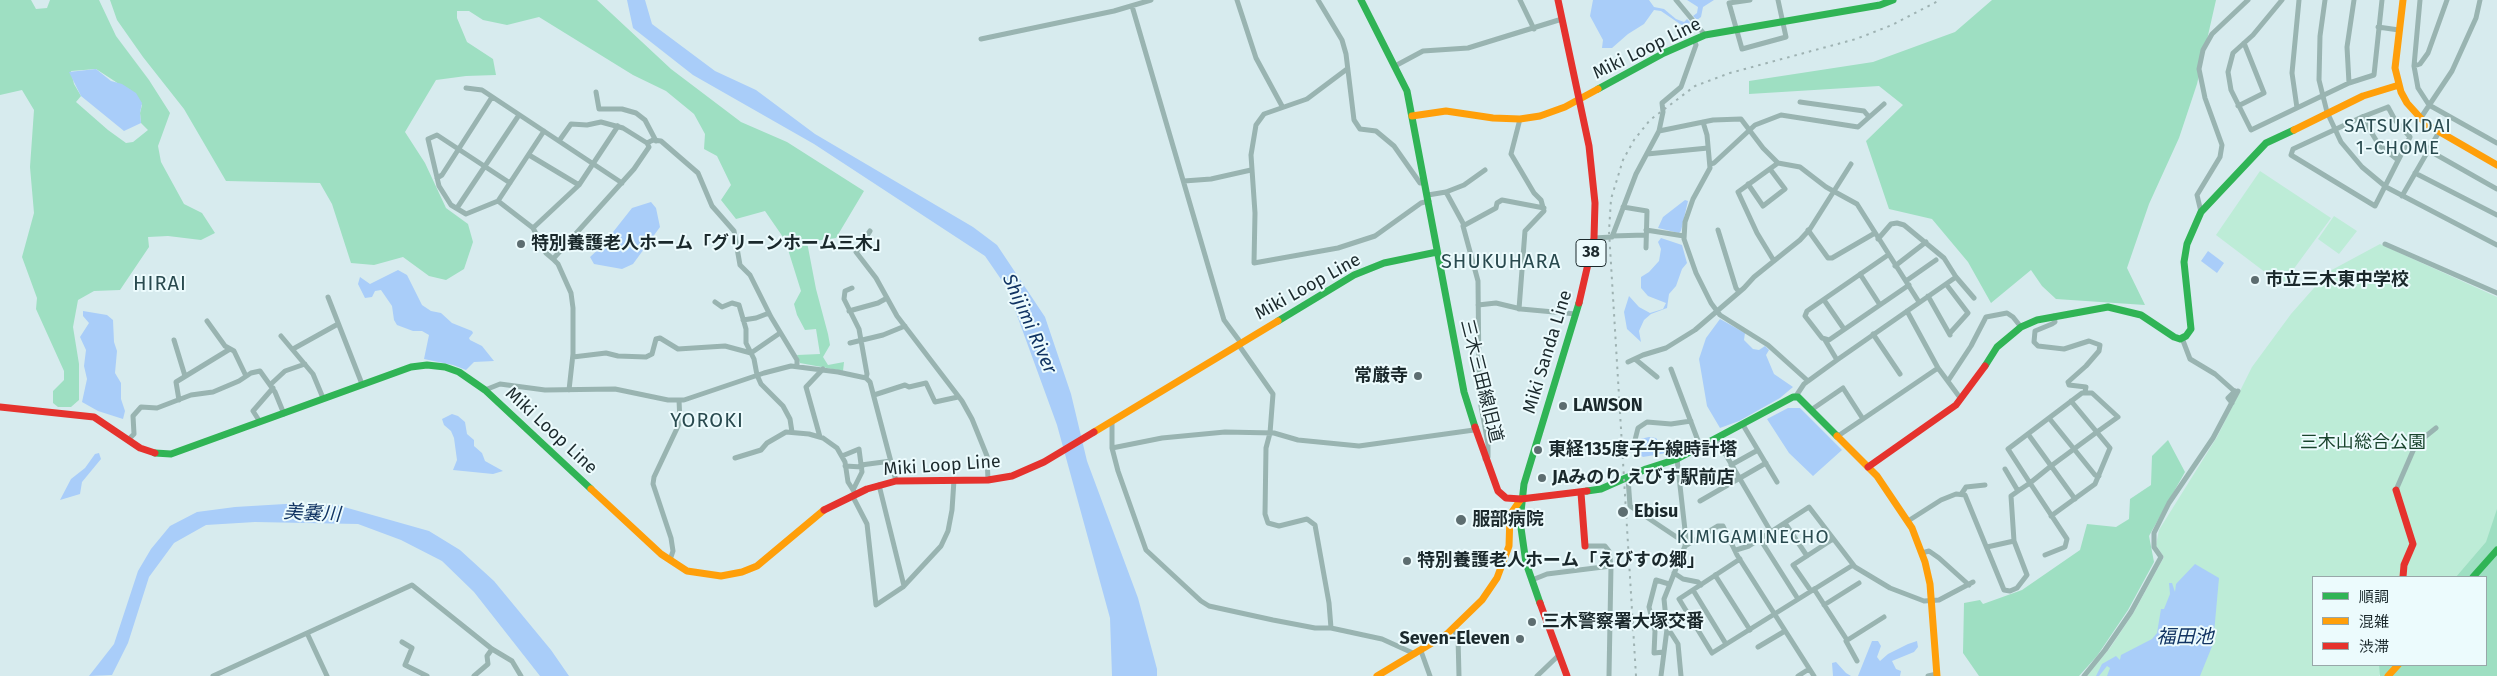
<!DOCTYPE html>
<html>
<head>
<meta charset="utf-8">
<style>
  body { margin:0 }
  #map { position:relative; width:2497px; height:676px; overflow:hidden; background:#d7ebee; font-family:"Fira Sans","Noto Sans JP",sans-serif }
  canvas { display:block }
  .legend { position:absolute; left:2312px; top:576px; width:175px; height:90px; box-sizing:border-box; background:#ecfbfd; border:1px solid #98a7a9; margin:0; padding:6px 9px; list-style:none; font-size:15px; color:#1b292c }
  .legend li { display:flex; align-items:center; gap:10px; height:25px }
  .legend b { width:25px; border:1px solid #98a7a9 }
</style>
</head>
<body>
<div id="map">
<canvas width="2497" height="676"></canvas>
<ul class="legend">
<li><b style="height:6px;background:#30b455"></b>順調</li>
<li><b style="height:6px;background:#ff9f0a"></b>混雑</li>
<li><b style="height:6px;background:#e5322d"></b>渋滞</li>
</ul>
</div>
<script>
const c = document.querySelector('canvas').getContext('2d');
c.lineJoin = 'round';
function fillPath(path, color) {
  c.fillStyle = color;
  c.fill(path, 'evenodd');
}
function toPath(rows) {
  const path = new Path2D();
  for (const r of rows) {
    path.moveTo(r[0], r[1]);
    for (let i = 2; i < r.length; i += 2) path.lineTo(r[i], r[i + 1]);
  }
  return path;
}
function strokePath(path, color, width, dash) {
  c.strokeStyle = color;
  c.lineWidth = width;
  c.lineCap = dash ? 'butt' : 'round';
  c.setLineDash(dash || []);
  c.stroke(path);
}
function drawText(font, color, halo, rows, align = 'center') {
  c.font = font + ' "Fira Sans","Noto Sans JP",sans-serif';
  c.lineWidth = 4;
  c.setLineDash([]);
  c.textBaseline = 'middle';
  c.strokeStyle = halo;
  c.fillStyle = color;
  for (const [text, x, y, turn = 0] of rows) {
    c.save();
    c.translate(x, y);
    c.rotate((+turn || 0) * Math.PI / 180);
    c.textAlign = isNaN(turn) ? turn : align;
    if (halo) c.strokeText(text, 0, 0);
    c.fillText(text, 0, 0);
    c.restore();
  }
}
fillPath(toPath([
  [2260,171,2331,218,2282,285,2216,235],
  [2334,216,2357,231,2339,254,2318,239],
  [2380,244,2497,297,2497,541,2467,577,2313,577,2313,665,2387,665,2379,676,2087,676,2110,648,2134,612,2164,557,2156,545,2159,530,2217,437,2252,367,2291,314,2328,272]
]), '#bdecd7');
fillPath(toPath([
  [0,0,31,0,36,9,47,8,50,0,99,0,116,36,149,80,170,113,158,146,161,162,184,204,202,213,215,233,201,240,168,236,148,237,149,247,120,290,94,291,78,300,73,327,79,364,79,400,71,407,58,407,53,403,53,391,64,380,64,371,36,309,37,298,22,257,34,213,30,167,34,110,22,90,0,95],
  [96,69,116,82,142,105,140,113,141,123,148,130,133,142,126,143,108,130,76,102,81,96,74,84,71,71],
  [110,0,597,0,671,69,741,122,787,142,864,191,836,238,807,242,816,289,828,334,830,345,823,357,828,365,844,362,843,371,800,363,797,355,820,354,816,329,805,330,797,315,794,304,801,291,785,240,765,211,736,219,721,200,731,185,717,156,704,149,705,134,694,114,666,91,633,75,539,17,507,25,483,20,469,11,457,11,457,18,467,42,493,59,496,75,466,76,436,80,405,132,425,163,446,208,468,224,473,242,464,269,446,280,429,276,403,257,374,265,351,263,332,204,320,183,226,181,184,109,143,57,117,20],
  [1992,0,2216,0,2197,84,2179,138,2149,204,2127,268,2145,305,2056,299,2042,286,2031,270,1991,303,1968,262,1932,219,1889,209,1866,141,1903,105,1879,86,1749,94,1749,81,1873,62,1955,32],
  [2168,440,2185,472,2149,536,2154,562,2128,610,2097,656,2079,676,1979,676,1963,653,1964,603,1980,600,1983,604,2022,590,2080,550,2087,524,2116,527,2129,519,2130,499,2151,485,2152,456],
  [2497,509,2497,676,2380,676,2379,665,2486,665,2486,577,2456,577,2486,542]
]), '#9edfc2');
fillPath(toPath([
  [627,0,645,0,652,24,715,71,756,90,815,134,973,227,997,245,1045,317,1071,394,1087,461,1138,598,1157,669,1157,676,1112,676,1110,618,1057,425,1007,288,985,256,814,144,693,75,633,28],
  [1593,0,1649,0,1654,7,1664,9,1676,19,1684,22,1687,19,1692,24,1687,27,1680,24,1661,11,1654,10,1644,24,1628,34,1612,48,1602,48,1603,40,1590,16],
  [1687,0,1714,0,1703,7,1701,17,1697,20,1693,16,1697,13,1698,7],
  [96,69,111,81,122,84,136,93,142,103,140,113,141,123,124,131,81,96,69,72],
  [1685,200,1688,201,1681,231,1679,233,1658,228,1663,217],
  [651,202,656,208,660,227,633,264,622,269,594,264,590,257,602,246,632,208],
  [1661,238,1682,245,1687,263,1682,269,1676,286,1669,294,1667,308,1651,314,1644,320,1639,331,1641,342,1627,329,1624,312,1629,296,1639,307,1650,313,1663,309,1666,303,1648,296,1641,288,1641,277,1649,272,1659,261,1661,249,1658,242],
  [2208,251,2224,263,2217,273,2201,261],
  [398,270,407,275,422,305,431,311,441,313,452,323,472,331,473,333,469,338,470,340,482,346,494,361,474,362,466,370,453,365,424,359,429,335,422,331,413,331,397,325,394,320,392,306,381,290,375,291,372,297,365,298,358,284,360,277,370,284],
  [83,311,107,315,113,320,114,342,117,351,115,373,121,383,121,399,125,411,123,419,98,411,82,402,87,379,84,366,86,350,80,337,89,323,83,316],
  [1720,319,1745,333,1744,340,1753,349,1759,350,1765,346,1769,350,1766,355,1774,374,1793,387,1780,398,1739,421,1720,428,1707,406,1699,359,1706,338],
  [1788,408,1800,408,1842,450,1813,476,1789,453,1767,419],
  [452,414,458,416,465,422,467,434,474,440,474,446,482,453,485,461,503,471,493,474,453,470,457,460,454,438,451,431,444,425,442,419],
  [1649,437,1656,438,1666,453,1643,457,1640,455,1640,439],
  [99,453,101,459,82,482,80,494,60,500,71,479,85,468,95,454],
  [285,504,337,505,429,531,460,550,494,581,551,650,569,676,540,676,474,592,442,561,401,540,358,524,255,522,206,525,174,543,149,577,128,643,112,675,89,676,114,644,138,571,151,549,170,526,197,512,235,507],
  [2195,564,2219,578,2213,644,2200,676,2107,676,2110,668,2107,666,2099,676,2096,676,2102,664,2116,656,2120,660,2121,655,2152,639,2157,633,2161,609,2164,609,2170,594,2169,583,2172,583,2175,592,2176,584],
  [1872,641,1878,641,1881,646,1877,657,1880,661,1888,654,1908,644,1917,641,1918,647,1914,652,1892,661,1896,669,1901,671,1900,676,1858,676],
  [1836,662,1846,673,1851,676,1833,676,1832,663]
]), '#a9cdf9');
strokePath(toPath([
  [1237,0,1256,58,1282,106],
  [1318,0,1342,40,1346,54,1354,120,1360,129,1376,131,1394,146,1420,183,1424,183],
  [1520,0,1534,29],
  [1676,0,1705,35],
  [1750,0,1729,3,1742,49,1786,37,1778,0],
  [2282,0,2253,35,2233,53,2228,72,2231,90,2251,130,2349,83,2374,75,2382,0],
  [2325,0,2320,36,2319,80,2327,112,2341,142,2362,167,2386,187,2497,245],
  [2420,0,2414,66,2418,88,2429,105,2497,143],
  [1132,6,1224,320,1241,343],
  [2378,27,2399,30],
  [981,39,1114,11,1151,0],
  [1395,66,1423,51,1468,48,1562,19],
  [2414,66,2420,64,2428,53,2447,0],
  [1347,69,1307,99,1264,114,1256,125,1251,155,1255,213,1254,263,1338,248,1375,236,1421,203,1429,201],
  [2349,83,2347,47,2354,0],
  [466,88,482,90,622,183],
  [596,92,599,109,622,109,636,113,645,120,656,141],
  [1800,102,1864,111,1869,117],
  [2238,106,2264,93,2244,43],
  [2388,107,2395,120,2410,137,2375,206,2291,155,2293,149,2362,117,2388,107],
  [2297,108,2292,73,2299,0],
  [2362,117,2379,145,2398,160],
  [2420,119,2452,71,2476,18,2480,0],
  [1703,122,1707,135,1710,168,1693,199,1685,222,1684,239,1696,273,1711,303,1720,315,1768,345,1808,381],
  [1659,131,1663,112,1662,103,1681,87,1696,45,1694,40],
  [647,143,653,140,661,141,698,173,712,206,734,231,740,265,750,275,771,317,797,360,797,366],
  [2428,150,2497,189],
  [1647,154,1708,148],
  [529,155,579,185],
  [1710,164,1714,163,1755,125,1781,115,1858,127,1884,104],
  [2415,173,2497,215],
  [437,178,442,175,492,97],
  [1184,181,1211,179,1251,170],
  [510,183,437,135,428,139,439,186,451,205,466,214,498,201,533,228,546,253,553,259,634,169,649,147,647,143,623,128,601,122,587,125,571,124,559,141],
  [1748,184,1763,206,1785,189,1770,169],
  [1446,192,1464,225],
  [1428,195,1446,192,1464,185,1485,170],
  [2402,196,2439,132],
  [498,201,544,131],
  [1623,207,1647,211,1646,248],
  [457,208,519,115],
  [2201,212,2197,195,2220,157,2222,145,2205,98,2199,69,2203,50,2212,34,2248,0],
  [533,228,579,185,618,126],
  [1646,230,1684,236],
  [1718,230,1736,288,1739,292],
  [1808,230,1828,258,1832,258,1875,233],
  [870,231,856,252,876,278,897,316,962,401,972,419,987,456,988,480],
  [1612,236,1645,235],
  [1594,238,1612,237,1636,174,1659,131,1713,120,1741,119,1763,148,1778,163],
  [1878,239,1891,224,1897,223,1904,225,1944,258,1956,277,1974,298],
  [2385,244,2497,293],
  [1888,255,1807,311,1805,316,1822,338,1829,340,1909,285],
  [553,259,558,264,571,293,573,308,573,354,569,390],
  [1774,261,1757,233,1738,192,1778,163,1800,167,1826,187,1857,204,1919,302],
  [1895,266,1926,242],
  [1860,274,1880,305],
  [1906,281,1936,260],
  [1946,284,1968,313,1950,333],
  [852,288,845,291,844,299,859,329,867,374,866,378],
  [1928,296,1950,335],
  [328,297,362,384],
  [1824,300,1844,329],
  [715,302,722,307,732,303,739,305,746,329,746,343,754,359,757,375,761,384,783,406,790,419,792,432],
  [1478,305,1496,303,1521,309,1576,314],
  [1519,309,1525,231,1544,211,1541,200,1534,193,1511,154,1520,119],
  [849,311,878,303,887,298],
  [1907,311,1938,368,1961,399],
  [2054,316,2055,322,2052,324,2035,331,2034,342,2038,346,2064,349,2089,341,2100,345,2099,351,2086,366,2068,382,2069,385,2086,387,2085,392],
  [743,320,756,318,769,313],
  [207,321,225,346,234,351,246,376],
  [1873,334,1900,374],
  [281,336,313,374,323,398],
  [2182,338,2190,359,2215,374,2233,390],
  [174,340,185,376],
  [850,343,883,335,905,326],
  [1238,344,1273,394,1270,433,1266,448,1265,514,1268,523,1279,526,1307,519,1315,525,1329,603,1331,628],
  [293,349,338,324],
  [573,357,606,353,618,356,646,357,652,354,656,339,660,338,678,349,725,346,751,353,780,333],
  [1635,359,1657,377],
  [1837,360,1956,277],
  [1628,362,1643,355,1666,348,1695,330,1744,288,1754,277,1800,240,1810,229,1851,164],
  [1671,369,1700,446],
  [1948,381,1971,346,1986,317,2007,313,2013,317,2021,327],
  [271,384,285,371,305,364],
  [485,390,500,384,545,390,615,389,668,400,684,400,764,373,791,366,838,372,866,378,870,382,896,481],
  [874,395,905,385,909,387,926,383,935,402,958,397],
  [1796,396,1804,384,1837,360,1825,340],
  [179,400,176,382,230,349],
  [2232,403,2228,398,2235,391],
  [1811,410,1843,388,1863,419],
  [2049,418,2095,475,2099,476],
  [260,422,253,411,273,388],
  [1112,422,1112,448,1118,471,1146,550,1201,601,1209,606,1273,620,1315,628,1331,628,1382,639,1415,654],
  [1743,425,1777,482],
  [2028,434,2075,499],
  [1838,436,1938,368],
  [820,437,806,387,823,369],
  [1716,438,1771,532],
  [128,440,134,434,133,416,141,407,157,408,191,395,213,392,239,381,251,373,260,371,275,392,284,414],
  [1112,448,1162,438,1225,432,1274,433,1298,440,1359,446,1474,430],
  [1636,450,1635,440,1638,428,1647,422,1671,424,1691,421],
  [842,456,859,449,862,472,853,490],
  [735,458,761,450,767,443,786,432,809,434,823,438,837,448,845,462,848,482,855,493],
  [1485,459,1488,457,1488,444,1481,406,1479,377,1478,281,1463,226,1496,208,1497,203,1502,200,1544,208],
  [861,465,891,461],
  [1731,465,1758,450],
  [845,466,862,467],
  [2005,469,2018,491],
  [1628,478,1630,506,1681,540],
  [879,485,904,586],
  [2396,490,2416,444,2436,428],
  [1962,493,1966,487,1985,485],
  [852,495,867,524,876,605,903,587,941,546,948,531,952,510,954,480],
  [1700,501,1766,463],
  [2051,516,2095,484,2110,448,2071,401],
  [1908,521,1941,500,1956,494,1965,495,2004,590,2010,591,2017,588,2027,575,2014,541,2011,496,2018,491,2030,483,2051,466,2097,432,2118,417,2092,393,2082,393,2008,449,2030,483,2067,539,2065,547,2045,555],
  [1785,523,1807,556],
  [1760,539,1798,599],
  [1585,546,1605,546,1609,551,1611,566,1609,676],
  [1685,546,1718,526,1723,526,1737,555,1814,676],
  [1987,547,2014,541],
  [1736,550,1749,546,1809,507,1855,567,1890,588,1924,601,1939,600,1973,582],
  [1922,553,1929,551,1939,558,1969,585],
  [1740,559,1679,599,1712,653,1853,565],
  [670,560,673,551,671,538,653,484,654,477,680,422,679,400],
  [1674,573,1683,579,1698,582,1701,585],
  [1715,575,1750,630],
  [1532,580,1547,574,1611,566],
  [1814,589,1847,640],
  [1693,590,1726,644],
  [1811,591,1793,565,1833,539],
  [1824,605,1859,583],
  [1453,629,1458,637,1459,676],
  [307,633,327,676],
  [1667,633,1671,633,1678,644,1681,676],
  [402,642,412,648,405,665,427,676],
  [1758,647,1785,631],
  [1421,651,1430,676],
  [1664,652,1654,653,1655,631,1649,607,1656,580,1669,584],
  [1857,661,1846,641,1884,617],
  [213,676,412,585,492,649,512,661,521,676],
  [474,676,488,664,487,656,492,649],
  [1537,676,1559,655],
  [1661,676,1667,629,1664,599,1685,546,1686,539,1677,459],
  [1798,676,1809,669],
  [1928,676,1937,674],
  [2084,676,2105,650,2131,612,2161,557,2154,547,2154,533,2169,503,2213,438,2238,391]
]), '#99b4b1', 5);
strokePath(toPath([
  [1361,0,1407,91,1464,392,1475,427],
  [1598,89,1664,53,1705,35,1880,5,1893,0],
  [1278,321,1354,275,1384,263,1437,252],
  [1985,366,1997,347,2021,327,2037,320,2108,307,2141,315,2174,337,2180,339,2186,336,2191,329,2184,262,2187,244,2201,212,2266,143,2294,130],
  [155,453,171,454,411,367,427,365,445,367,459,372,485,390,591,489],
  [1587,491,1601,489,1646,469,1677,459,1793,397,1798,397,1837,436],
  [2473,577,2497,550],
  [1540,603,1526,563,1520,521,1524,484,1579,303]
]), '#30b455', 7);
strokePath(toPath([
  [2403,0,2395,68,2401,92,2407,103,2426,124,2497,165],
  [1412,116,1446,111,1493,118,1520,119,1540,116,1565,107,1598,89],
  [2294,130,2363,96,2399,85],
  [1094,432,1278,321],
  [1837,436,1877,476,1912,528,1925,562,1930,584,1937,676],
  [591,489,661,554,687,571,721,576,742,572,757,566,824,510],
  [1377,676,1447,634,1482,600,1497,578,1509,546,1510,515,1521,499],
  [2388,676,2398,665]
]), '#ff9f0a', 7);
strokePath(toPath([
  [1558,0,1589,146,1595,203,1594,238,1579,303],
  [0,407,94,417,140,448,155,453],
  [1475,427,1498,491,1506,498,1521,499,1587,491],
  [1868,467,1956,405,1985,366],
  [2396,490,2413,544,2404,565,2403,577],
  [1581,493,1585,546],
  [824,510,867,489,896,481,988,480,1012,476,1044,462,1094,432],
  [1540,603,1567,676]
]), '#e5322d', 7);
strokePath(toPath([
  [1636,676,1609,231,1611,199,1623,160,1634,140,1650,120,1695,86,1730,73,1856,39,1892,25,1940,0]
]), '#9eb2b2', 2, [2.5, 5]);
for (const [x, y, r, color] of [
  [521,244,5,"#5d6d70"],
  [2255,280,5,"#5d6d70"],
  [1418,376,5,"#5d6d70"],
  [1563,406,5,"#5d6d70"],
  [1538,450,5,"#5d6d70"],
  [1542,478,5,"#5d6d70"],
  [1623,512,6,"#5d6d70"],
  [1461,520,6,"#5d6d70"],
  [1407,561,5,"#5d6d70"],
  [1532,622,5,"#5d6d70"],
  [1520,639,5,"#5d6d70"]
]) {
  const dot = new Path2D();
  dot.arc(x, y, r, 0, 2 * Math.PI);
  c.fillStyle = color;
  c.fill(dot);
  strokePath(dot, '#ecfbfd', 2);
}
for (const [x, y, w] of [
  [1591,253,30]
]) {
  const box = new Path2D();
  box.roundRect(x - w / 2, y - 13.5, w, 27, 4);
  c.fillStyle = '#ecfbfd';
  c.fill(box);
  strokePath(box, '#1b292c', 1);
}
drawText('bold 16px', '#1b292c', null, [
  ["38",1591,253]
]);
drawText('18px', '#1b292c', '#ecfbfd', [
  ["Miki Loop Line",1647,49,-26],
  ["Miki Loop Line",1308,287,-29],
  ["Miki Sanda Line",1548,352,-73],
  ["三木三田線旧道",1481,381,76],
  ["Miki Loop Line",551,431,43],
  ["Miki Loop Line",942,466,-4]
]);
drawText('bold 18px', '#1b292c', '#ecfbfd', [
  ["特別養護老人ホーム「グリーンホーム三木」",531,244],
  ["市立三木東中学校",2265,280],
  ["常厳寺",1408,376,"right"],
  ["LAWSON",1573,406],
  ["東経135度子午線時計塔",1548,450],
  ["JAみのり えびす駅前店",1552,478],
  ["Ebisu",1634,512],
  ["服部病院",1472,520],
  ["特別養護老人ホーム「えびすの郷」",1417,561],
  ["三木警察署大塚交番",1542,622],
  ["Seven-Eleven",1510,639,"right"]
], 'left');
drawText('18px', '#19442d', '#ecfbfd', [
  ["三木山総合公園",2363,443]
]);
c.letterSpacing = '1px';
drawText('19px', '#294a4f', '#ecfbfd', [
  ["SATSUKIDAI",2398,127],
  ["1-CHOME",2398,149],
  ["KIMIGAMINECHO",1753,538]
]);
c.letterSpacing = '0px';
drawText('italic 19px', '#113463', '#ecfbfd', [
  ["Shijimi River",1029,324,66],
  ["美嚢川",312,514,3],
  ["福田池",2185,638]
]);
c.letterSpacing = '1px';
drawText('20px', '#294a4f', '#ecfbfd', [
  ["SHUKUHARA",1501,262],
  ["HIRAI",160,284],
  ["YOROKI",707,421]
]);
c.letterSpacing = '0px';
</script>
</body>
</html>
